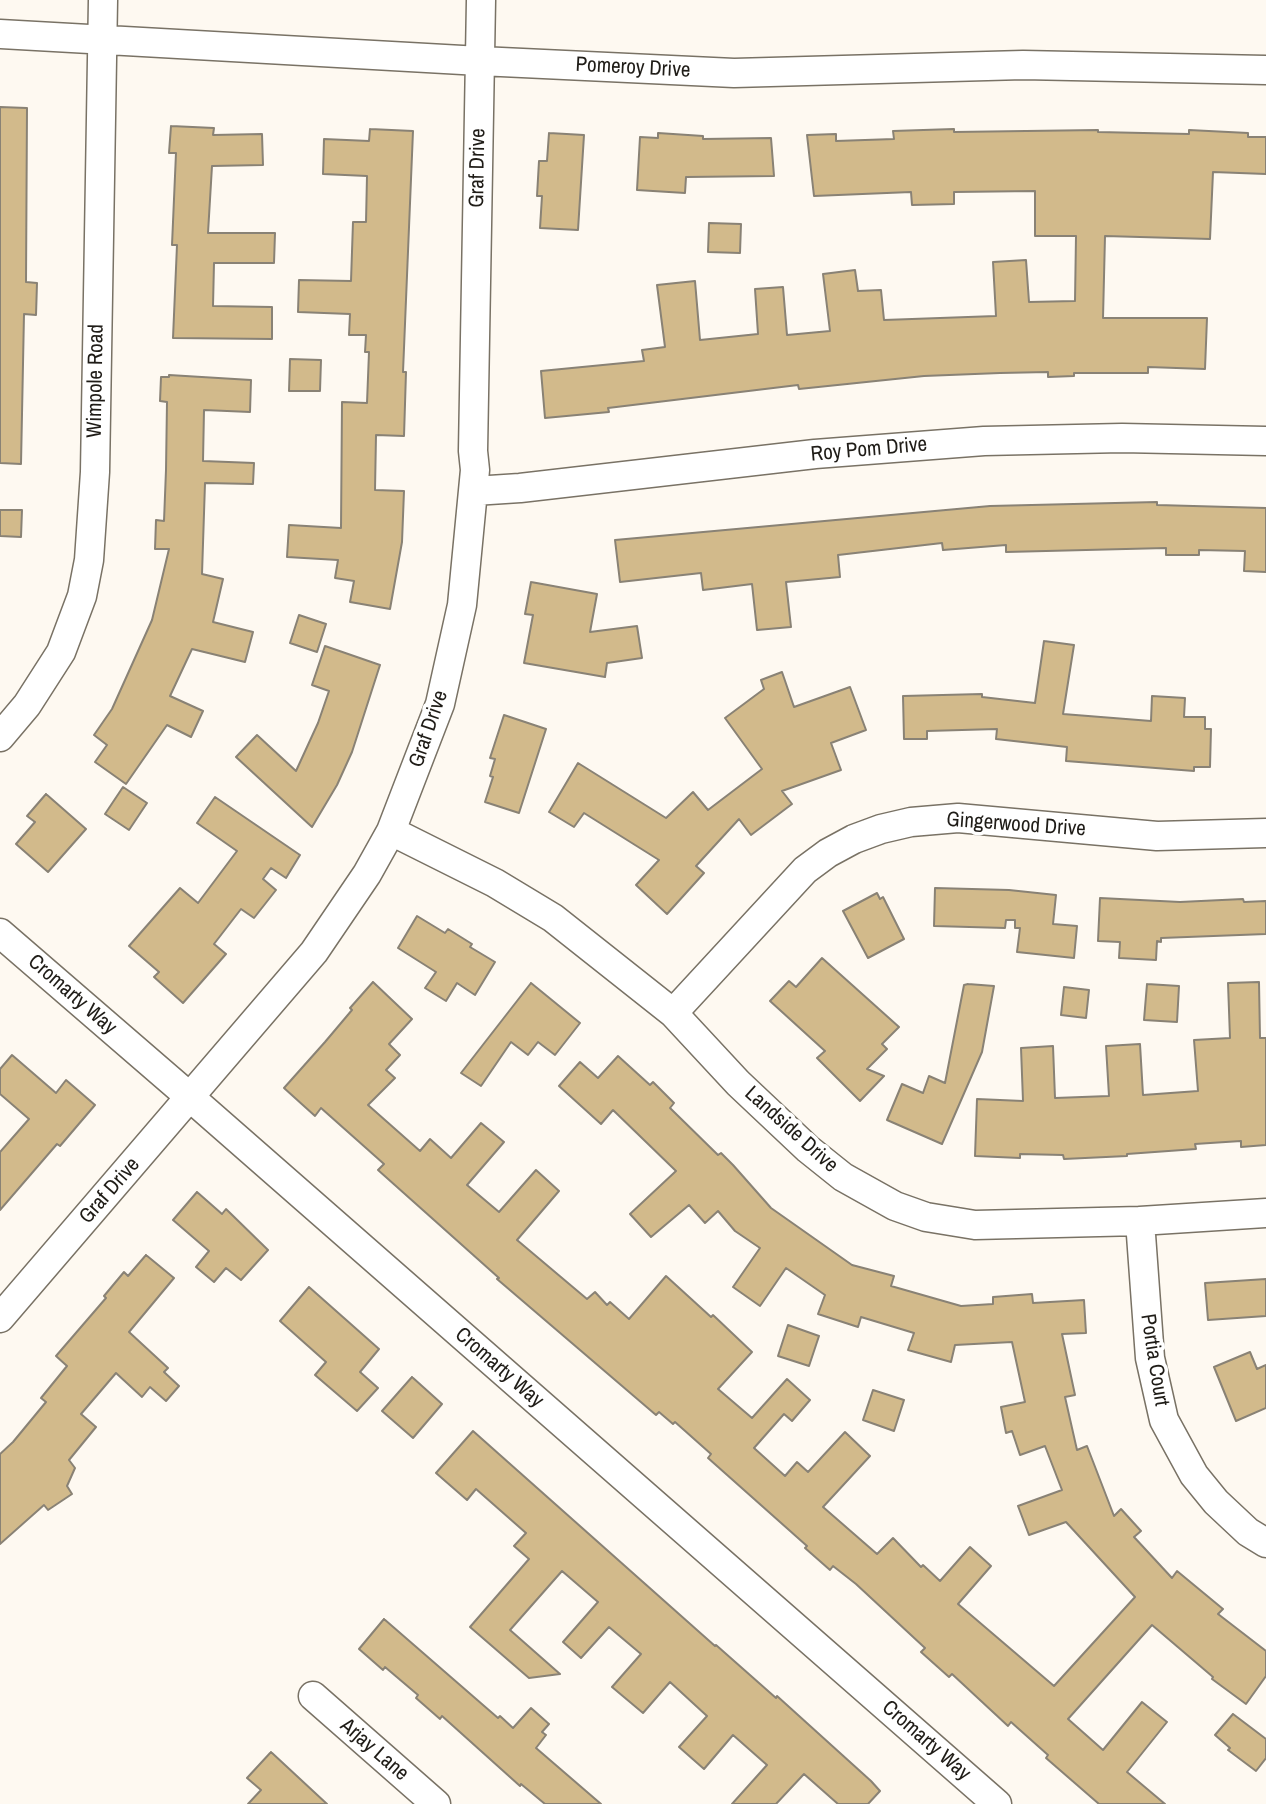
<!DOCTYPE html>
<html>
<head>
<meta charset="utf-8">
<style>
  body { margin:0 }
  canvas { display:block; background:#fef9f1 }
</style>
</head>
<body>
<canvas width="1266" height="1804"></canvas>
<script>
const c = document.querySelector('canvas').getContext('2d');
c.lineJoin = 'round';
function fillPath(path, color) {
  c.fillStyle = color;
  c.fill(path, 'evenodd');
}
function toPath(rows) {
  const path = new Path2D();
  for (const r of rows) {
    path.moveTo(r[0], r[1]);
    for (let i = 2; i < r.length; i += 2) path.lineTo(r[i], r[i + 1]);
  }
  return path;
}
function strokePath(path, color, width, dash) {
  c.strokeStyle = color;
  c.lineWidth = width;
  c.lineCap = dash ? 'butt' : 'round';
  c.setLineDash(dash || []);
  c.stroke(path);
}
function drawText(font, color, halo, rows, align = 'center') {
  c.font = font + ' "Archivo Narrow",sans-serif';
  c.lineWidth = 7;
  c.setLineDash([]);
  c.textBaseline = 'middle';
  c.strokeStyle = halo;
  c.fillStyle = color;
  for (const [text, x, y, turn = 0] of rows) {
    c.save();
    c.translate(x, y);
    c.rotate((+turn || 0) * Math.PI / 180);
    c.textAlign = isNaN(turn) ? turn : align;
    if (halo) c.strokeText(text, 0, 0);
    c.fillText(text, 0, 0);
    c.restore();
  }
}
const building = toPath([
  [0,107,27,108,26,282,37,283,36,315,24,314,21,464,0,463,0,107],
  [171,126,214,128,213,135,262,134,263,165,212,166,208,233,275,233,274,263,214,263,213,306,272,307,272,339,173,338,177,245,172,245,176,153,169,153,171,126],
  [370,129,413,131,403,372,406,372,404,436,376,435,375,490,404,491,402,542,390,609,350,602,354,581,335,578,338,560,287,557,289,525,341,528,342,402,367,403,369,352,365,352,366,335,349,335,350,314,298,312,299,280,351,281,353,222,366,222,367,176,323,174,324,139,369,141,370,129],
  [954,129,954,132,1098,130,1098,132,1189,134,1189,130,1248,133,1248,137,1266,137,1266,174,1213,172,1210,239,1105,236,1103,318,1207,318,1205,369,1148,367,1148,373,1074,373,1074,376,1048,377,1048,372,1000,373,924,376,799,389,798,385,608,408,609,412,545,418,541,371,644,361,642,350,665,347,657,285,695,281,700,340,758,334,755,289,783,287,787,335,830,331,823,274,855,270,858,291,881,290,884,320,996,316,993,262,1026,260,1029,302,1075,301,1076,236,1035,236,1035,191,954,192,954,204,912,205,911,192,814,196,807,135,836,134,836,141,894,139,893,131,954,129],
  [549,133,584,135,578,230,540,228,542,196,537,196,539,161,547,161,549,133],
  [658,133,703,136,703,139,771,138,774,176,686,177,685,193,637,190,640,137,658,138,658,133],
  [709,223,741,224,740,253,708,252,709,223],
  [290,359,321,360,320,391,289,391,290,359],
  [169,375,251,380,250,412,204,410,203,461,254,463,253,484,205,483,202,574,223,579,213,622,253,632,245,662,192,649,170,696,203,711,191,737,167,725,126,784,95,762,107,745,94,735,112,709,152,620,169,549,155,549,156,520,164,521,166,470,167,402,160,401,161,377,169,377,169,375],
  [1157,502,1157,505,1266,508,1266,572,1244,571,1245,551,1199,550,1199,555,1166,555,1166,548,1006,552,1006,545,943,550,942,543,838,555,840,577,786,582,791,627,757,630,752,584,703,590,701,573,620,582,615,540,990,506,1157,502],
  [0,510,22,510,21,537,0,536,0,510],
  [531,582,597,594,590,632,637,626,642,658,607,663,605,677,524,663,533,615,525,614,531,582],
  [299,615,326,624,317,652,290,643,299,615],
  [1044,641,1074,645,1063,714,1151,721,1152,696,1185,698,1184,717,1205,717,1205,729,1211,729,1210,767,1194,767,1194,771,1066,761,1067,747,996,739,997,729,927,731,927,739,904,739,903,696,982,694,982,697,1035,703,1044,641],
  [325,646,380,665,352,752,337,785,312,827,236,757,257,735,296,771,318,723,329,691,312,685,325,646],
  [782,672,794,707,850,687,866,730,831,743,841,770,782,791,792,804,751,835,739,819,696,866,704,873,667,914,636,885,659,860,584,813,574,827,549,812,578,763,666,818,693,792,708,810,762,769,725,718,764,689,761,680,782,672],
  [504,715,546,729,519,813,485,802,493,777,490,776,495,759,490,758,504,715],
  [123,787,147,803,129,830,105,814,123,787],
  [46,794,86,829,48,872,16,844,35,822,27,816,46,794],
  [215,797,300,855,286,878,271,868,263,879,276,890,254,918,241,909,214,944,226,954,183,1003,154,977,159,972,129,946,180,888,198,903,237,851,197,823,215,797],
  [935,888,1009,890,1056,895,1053,924,1077,926,1074,958,1017,952,1020,928,1015,928,1015,920,1006,920,1005,928,934,926,935,888],
  [877,893,880,899,883,897,904,939,868,958,843,911,877,893],
  [1100,898,1180,902,1243,899,1244,902,1266,901,1266,934,1161,938,1161,942,1157,941,1156,960,1119,958,1120,942,1098,941,1100,898],
  [417,916,445,933,448,929,472,944,470,947,495,962,475,995,457,983,446,1001,425,988,436,972,398,948,417,916],
  [822,958,899,1027,882,1044,887,1049,867,1069,884,1076,860,1101,817,1058,825,1051,770,1001,789,981,796,987,822,958],
  [373,982,412,1019,389,1044,400,1055,386,1070,395,1078,368,1105,420,1151,430,1139,451,1158,481,1123,504,1142,467,1185,499,1212,536,1170,559,1191,517,1240,587,1299,595,1292,607,1305,610,1302,629,1319,666,1276,711,1317,713,1315,752,1352,718,1389,752,1418,787,1379,810,1400,792,1421,784,1414,754,1448,785,1476,797,1462,808,1472,845,1432,870,1456,823,1507,877,1554,893,1538,921,1567,923,1565,940,1581,970,1547,991,1566,958,1604,1054,1686,1135,1597,1066,1522,1029,1535,1018,1506,1062,1490,1045,1446,1020,1455,1012,1431,1006,1433,1001,1407,1025,1402,1012,1342,955,1345,951,1362,908,1350,914,1333,861,1317,858,1327,818,1314,825,1295,786,1268,760,1306,733,1287,760,1248,735,1231,718,1211,705,1223,689,1205,651,1237,630,1214,676,1171,613,1110,601,1124,559,1086,580,1062,598,1078,618,1056,650,1085,653,1082,674,1103,670,1108,718,1155,721,1153,733,1165,771,1208,852,1265,894,1276,891,1286,961,1306,993,1304,993,1297,1032,1294,1033,1303,1084,1300,1086,1333,1062,1334,1075,1395,1065,1397,1077,1450,1087,1446,1114,1516,1121,1509,1141,1531,1134,1537,1172,1578,1177,1571,1223,1609,1218,1614,1266,1651,1266,1676,1246,1704,1212,1679,1213,1677,1152,1625,1068,1719,1103,1750,1142,1702,1167,1722,1127,1772,1165,1804,1099,1804,1046,1758,1048,1755,1011,1722,1008,1726,952,1674,949,1677,921,1652,925,1648,856,1584,833,1566,830,1570,805,1548,807,1546,708,1458,711,1454,675,1422,673,1424,659,1412,656,1415,497,1279,499,1278,378,1170,384,1164,321,1108,315,1116,284,1088,325,1042,352,1010,350,1008,373,982],
  [1259,982,1260,1038,1266,1038,1266,1145,1241,1147,1241,1141,1195,1144,1196,1149,1127,1154,1127,1156,1064,1159,1063,1155,1020,1154,1020,1158,975,1156,977,1099,1023,1101,1021,1048,1053,1046,1055,1098,1109,1096,1106,1046,1140,1044,1143,1095,1198,1091,1194,1040,1230,1038,1228,983,1259,982],
  [531,983,580,1023,555,1055,538,1042,528,1055,511,1042,481,1086,461,1073,531,983],
  [968,984,994,986,982,1052,942,1144,887,1120,902,1084,923,1093,929,1076,945,1083,964,985,968,984],
  [1147,984,1179,986,1177,1022,1144,1020,1147,984],
  [1064,987,1089,990,1086,1018,1061,1015,1064,987],
  [12,1055,56,1093,66,1080,95,1105,60,1146,57,1144,0,1210,0,1152,29,1119,0,1094,0,1069,12,1055],
  [197,1192,222,1214,226,1209,268,1250,241,1280,226,1268,214,1282,196,1267,209,1251,173,1220,197,1192],
  [146,1255,174,1278,129,1332,168,1368,164,1372,179,1386,166,1401,150,1387,142,1397,116,1373,81,1414,96,1427,69,1460,75,1468,67,1486,72,1494,48,1510,44,1505,0,1544,0,1454,13,1442,46,1402,41,1398,67,1366,56,1356,106,1298,104,1296,124,1272,128,1276,146,1255],
  [1266,1279,1266,1316,1208,1320,1205,1283,1266,1279],
  [309,1287,379,1349,360,1372,378,1388,357,1411,315,1375,326,1362,280,1321,309,1287],
  [788,1325,819,1336,809,1366,778,1356,788,1325],
  [1250,1352,1257,1369,1266,1365,1266,1408,1236,1421,1214,1367,1250,1352],
  [412,1377,442,1404,413,1438,382,1411,412,1377],
  [873,1390,904,1400,894,1431,863,1420,873,1390],
  [473,1431,715,1646,716,1645,776,1698,777,1696,871,1781,880,1791,868,1804,838,1804,804,1774,776,1804,732,1804,767,1765,733,1735,704,1769,679,1747,707,1716,670,1682,643,1713,612,1687,641,1654,609,1627,581,1658,563,1642,598,1602,562,1571,510,1630,560,1674,529,1678,470,1627,529,1559,514,1546,526,1533,476,1489,467,1500,436,1473,473,1431],
  [384,1619,498,1718,500,1716,513,1728,531,1708,549,1724,542,1732,546,1735,536,1748,601,1804,545,1804,521,1784,520,1786,442,1716,440,1719,416,1698,418,1695,385,1667,383,1670,359,1649,384,1619],
  [1233,1714,1266,1739,1266,1758,1256,1771,1228,1750,1230,1748,1215,1735,1233,1714],
  [271,1752,327,1804,248,1804,261,1790,247,1778,271,1752]
]);
fillPath(building, '#d2ba8b');
strokePath(building, '#898275', 2);
const street = toPath([
  [0,34,480,61,734,73,1023,65,1266,70],
  [474,491,520,488,815,454,984,441,1122,438,1266,441],
  [0,737,27,705,61,652,82,596,89,560,95,472,103,0],
  [391,831,495,883,553,918,673,1013,738,1083,808,1149,843,1177,895,1206,926,1217,975,1225,1140,1221,1266,1213],
  [0,933,191,1098,997,1804],
  [673,1013,805,870,828,853,854,839,881,829,911,822,958,818,1157,836,1266,833],
  [1140,1221,1150,1358,1164,1420,1194,1475,1216,1502,1248,1532,1266,1543],
  [0,1318,314,952,367,874,391,831,440,704,462,605,475,470,473,451,481,0],
  [313,1696,436,1804]
]);
strokePath(street, '#797265', 31);
strokePath(street, '#fff', 28);
drawText('21px', '#1f1c17', '#fff', [
  ["Pomeroy Drive",633,68,3],
  ["Graf Drive",478,168,-89],
  ["Wimpole Road",96,381,-89],
  ["Roy Pom Drive",869,450,-5],
  ["Graf Drive",429,729,-71],
  ["Gingerwood Drive",1016,825,4],
  ["Cromarty Way",72,995,41],
  ["Landside Drive",791,1130,42],
  ["Graf Drive",110,1191,-49],
  ["Portia Court",1154,1360,81],
  ["Cromarty Way",499,1368,41],
  ["Cromarty Way",926,1741,41],
  ["Arjay Lane",374,1750,41]
]);
</script>
</body>
</html>
